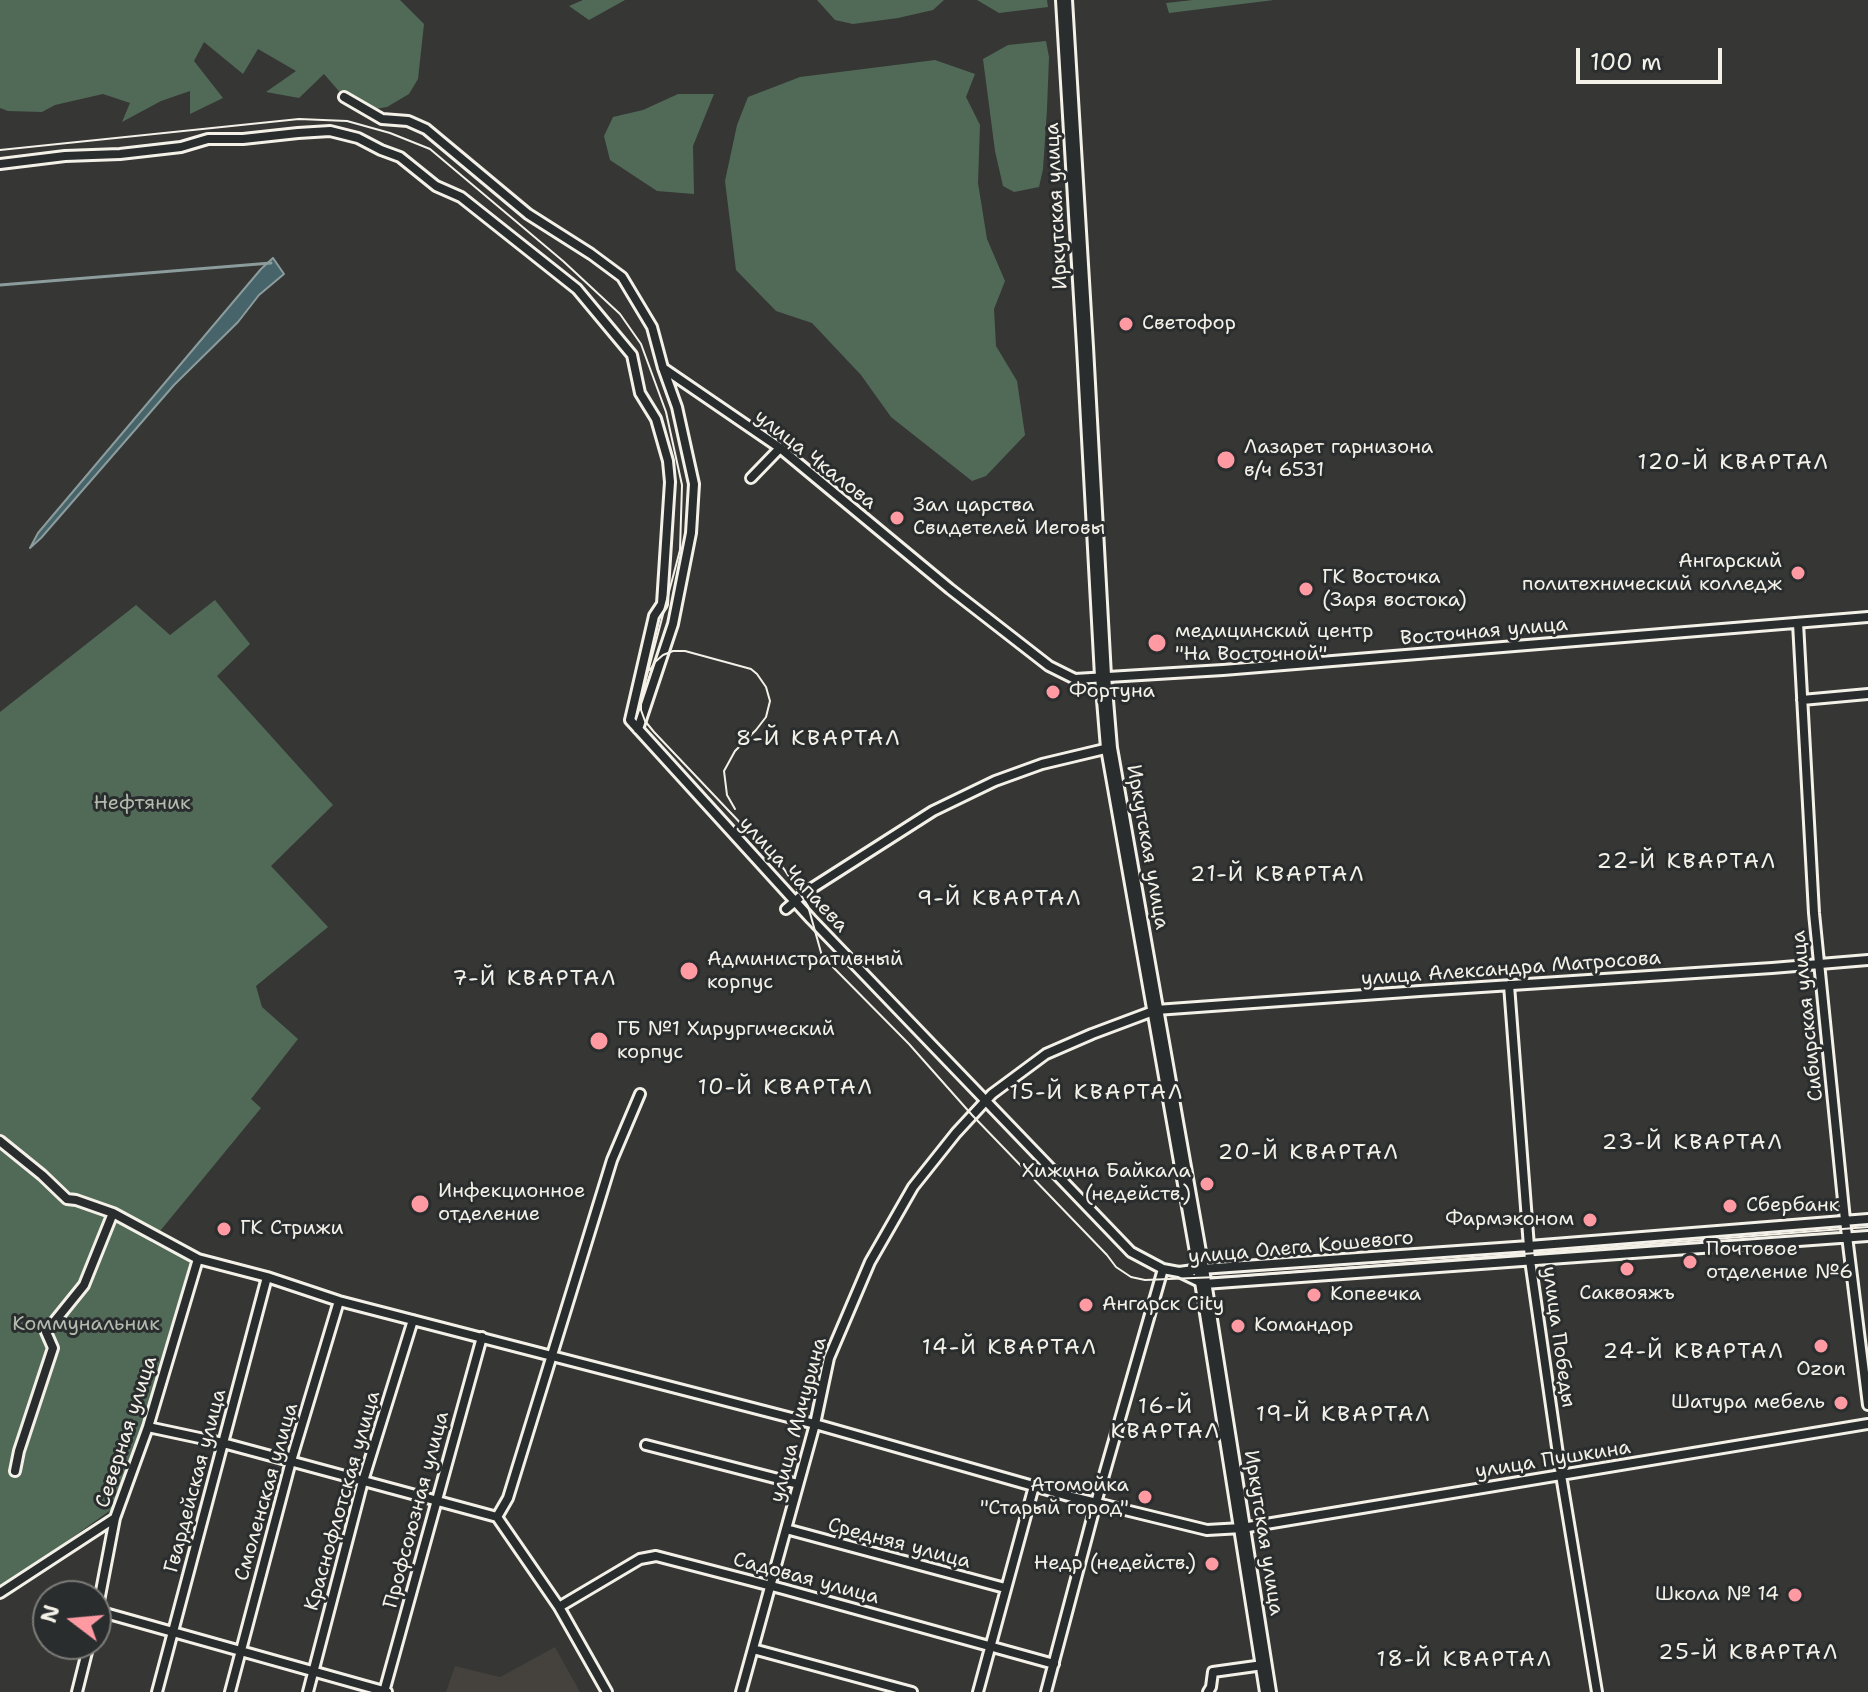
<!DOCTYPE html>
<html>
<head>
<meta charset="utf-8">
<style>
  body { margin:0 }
  #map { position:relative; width:1868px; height:1692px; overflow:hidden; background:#363634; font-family:"Shantell Sans",sans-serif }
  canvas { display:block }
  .north { position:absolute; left:32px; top:1580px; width:80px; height:80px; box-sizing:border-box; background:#2a2d2e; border:2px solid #7b7b78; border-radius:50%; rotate:286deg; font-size:22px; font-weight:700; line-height:32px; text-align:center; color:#f4f1e8 }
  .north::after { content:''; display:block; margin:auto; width:28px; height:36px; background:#ff9aa2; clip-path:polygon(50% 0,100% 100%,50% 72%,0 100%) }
  .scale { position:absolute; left:1576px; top:48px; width:146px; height:36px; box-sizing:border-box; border:4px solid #f4f1e8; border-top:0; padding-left:10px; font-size:24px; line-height:28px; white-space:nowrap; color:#f4f1e8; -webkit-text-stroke:6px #2a2d2e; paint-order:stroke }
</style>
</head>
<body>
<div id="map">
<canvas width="1868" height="1692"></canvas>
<div class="north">N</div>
<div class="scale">100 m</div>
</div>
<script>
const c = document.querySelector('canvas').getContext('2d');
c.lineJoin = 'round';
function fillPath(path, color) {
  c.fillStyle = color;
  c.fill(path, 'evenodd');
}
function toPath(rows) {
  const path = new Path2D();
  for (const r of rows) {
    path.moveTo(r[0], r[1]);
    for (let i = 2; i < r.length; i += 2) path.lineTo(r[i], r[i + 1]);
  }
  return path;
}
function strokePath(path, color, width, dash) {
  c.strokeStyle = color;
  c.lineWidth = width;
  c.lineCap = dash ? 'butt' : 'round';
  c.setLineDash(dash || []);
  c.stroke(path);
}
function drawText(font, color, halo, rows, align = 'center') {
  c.font = font + ' "Shantell Sans",sans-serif';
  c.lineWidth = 6;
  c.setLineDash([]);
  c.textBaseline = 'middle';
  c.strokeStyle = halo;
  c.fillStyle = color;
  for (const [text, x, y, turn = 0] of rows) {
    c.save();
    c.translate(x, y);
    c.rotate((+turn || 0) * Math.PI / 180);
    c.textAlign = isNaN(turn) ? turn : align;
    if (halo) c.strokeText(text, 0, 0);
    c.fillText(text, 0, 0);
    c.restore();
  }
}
fillPath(toPath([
  [555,1647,580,1692,446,1692,455,1666,500,1677]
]), '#45413c');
fillPath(toPath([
  [0,0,400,0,424,24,418,79,409,94,387,107,362,111,344,97,324,74,299,98,266,92,296,71,258,49,243,74,204,42,194,61,223,98,190,114,190,91,161,101,122,122,130,103,103,94,55,105,42,112,8,111,0,108],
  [583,0,625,0,589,20,569,6],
  [817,0,944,0,933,10,898,18,853,24,835,20],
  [977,0,1047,0,1048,7,999,13],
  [1193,0,1274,0,1169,13,1166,3],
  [1046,41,1049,57,1047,109,1043,169,1039,187,1014,192,1003,186,995,151,983,59,1008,45],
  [935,60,975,74,966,97,980,125,978,183,987,239,1005,281,994,309,996,346,1017,381,1025,435,986,476,972,481,891,417,861,375,812,323,776,311,736,270,725,181,737,125,748,97,800,77],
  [678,94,714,94,693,146,694,194,657,191,610,160,604,136,613,117,643,110],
  [215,600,250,644,217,676,333,805,271,866,328,927,256,986,262,1007,298,1039,251,1099,261,1108,151,1242,190,1261,164,1362,115,1507,0,1589,0,712,136,605,170,635]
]), '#516a58');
const water = toPath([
  [273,258,284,274,259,295,238,322,174,385,41,538,30,548,38,533,261,269,273,258]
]);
fillPath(water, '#466469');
strokePath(water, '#8c9c9c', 2);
strokePath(toPath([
  [0,285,271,263]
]), '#8c9c9c', 3);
const minor = toPath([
  [344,97,382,119,408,121,426,129,528,214,591,254,622,277,652,327,663,368,677,407,694,484,691,533,673,624,638,729],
  [0,164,65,156,120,154,181,147,208,139,243,139,298,133,330,131,358,138,381,150,400,157,436,186,461,197,577,289,632,355,640,393,656,419,668,461,670,482,662,604,654,616,630,720,811,919,1131,1252,1163,1269,1179,1272,1204,1284,1868,1236],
  [663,368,780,448,950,589,1049,666,1075,679,1223,670,1868,617],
  [751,478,780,448],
  [1798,623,1814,913,1845,1220,1868,1405],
  [1802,700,1868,694],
  [786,909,806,892,933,811,995,781,1042,764,1109,748],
  [1509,985,1530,1260,1561,1475,1597,1692],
  [0,1141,42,1175,67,1199,76,1200,113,1213,198,1259,267,1277,339,1301,815,1424,1072,1497,1207,1530,1242,1528,1868,1424],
  [1179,1272,1201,1269,1529,1246,1868,1219],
  [148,1427,223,1443,497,1517],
  [646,1445,798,1484],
  [15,1471,19,1451,53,1348,46,1332,84,1285,113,1213],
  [497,1517,508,1498,612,1160,640,1094],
  [497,1517,559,1607,607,1692],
  [786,1529,1005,1588],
  [0,1593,115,1518],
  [559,1607,640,1559,656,1556,783,1589,1054,1664],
  [98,1611,387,1692],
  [96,1617,115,1518,148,1427,198,1259],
  [753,1649,912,1692],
  [77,1692,89,1644],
  [157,1692,267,1277],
  [230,1692,291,1461,339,1301],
  [308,1692,363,1481,413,1320],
  [384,1692,482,1337],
  [741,1692,815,1424,829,1358,870,1262,913,1187,956,1133,992,1094,1046,1054,1092,1034,1156,1010,1420,991,1772,968,1868,960],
  [978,1692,1034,1486],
  [1046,1692,1096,1503,1163,1269],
  [1208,1692,1211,1687,1213,1672,1263,1665]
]);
const primary = toPath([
  [1064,0,1085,347,1103,676,1109,748,1201,1269,1268,1692]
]);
strokePath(minor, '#f4f1e8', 14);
strokePath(primary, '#f4f1e8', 20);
strokePath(minor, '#2a2d2e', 8);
strokePath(primary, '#2a2d2e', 14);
strokePath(toPath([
  [0,150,299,119,347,121,390,133,430,149,563,261,620,314,641,344,666,412,682,485,680,550,641,698,641,710,645,721,654,732,784,869,808,906,822,956,909,1044,972,1115,1107,1255,1116,1267,1131,1277,1145,1280,1242,1276,1868,1227],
  [650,670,655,662,663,655,673,651,685,651,751,669,757,674,766,687,770,701,766,717,756,730,735,751,724,771,727,795,735,809]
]), '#f4f1e8', 2);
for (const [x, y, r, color] of [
  [1126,324,8,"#ff9aa2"],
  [1226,460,10,"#ff9aa2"],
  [897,518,8,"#ff9aa2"],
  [1798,573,8,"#ff9aa2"],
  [1306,589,8,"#ff9aa2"],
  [1157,643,10,"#ff9aa2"],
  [1053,692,8,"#ff9aa2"],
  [689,971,10,"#ff9aa2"],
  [599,1041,10,"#ff9aa2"],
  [1207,1184,8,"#ff9aa2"],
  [420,1204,10,"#ff9aa2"],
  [1730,1206,8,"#ff9aa2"],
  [1590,1220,8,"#ff9aa2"],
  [224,1229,8,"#ff9aa2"],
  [1690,1262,8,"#ff9aa2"],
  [1627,1269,8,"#ff9aa2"],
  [1314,1295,8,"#ff9aa2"],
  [1086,1305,8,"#ff9aa2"],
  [1238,1326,8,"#ff9aa2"],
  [1821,1346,8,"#ff9aa2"],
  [1841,1403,8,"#ff9aa2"],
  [1145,1497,8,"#ff9aa2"],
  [1212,1564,8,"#ff9aa2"],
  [1795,1595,8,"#ff9aa2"]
]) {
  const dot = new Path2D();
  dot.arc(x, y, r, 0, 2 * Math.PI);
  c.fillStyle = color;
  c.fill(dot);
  strokePath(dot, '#2a2d2e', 3);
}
drawText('20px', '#f4f1e8', '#2a2d2e', [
  ["Иркутская улица",1057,206,-93],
  ["улица Чкалова",815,460,38],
  ["Восточная улица",1484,632,-5],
  ["Иркутская улица",1147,847,80],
  ["улица Чапаева",793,875,47],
  ["улица Александра Матросова",1511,969,-4],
  ["Сибирская улица",1808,1016,-96],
  ["улица Олега Кошевого",1301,1248,-5],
  ["улица Победы",1558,1337,82],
  ["улица Мичурина",799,1420,-75],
  ["Северная улица",127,1432,-72],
  ["улица Пушкина",1553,1460,-9],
  ["Гвардейская улица",196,1481,-75],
  ["Смоленская улица",267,1492,-74],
  ["Краснофлотская улица",343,1501,-74],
  ["Профсоюзная улица",417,1510,-75],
  ["Иркутская улица",1263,1533,81],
  ["Средняя улица",899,1544,15],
  ["Садовая улица",806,1579,15]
]);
drawText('20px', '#f4f1e8', '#2a2d2e', [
  ["Светофор",1142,324],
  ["Лазарет гарнизона",1244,448],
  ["в/ч 6531",1244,471],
  ["Зал царства",913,506],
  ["Свидетелей Иеговы",913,529],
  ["Ангарский",1782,562,"right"],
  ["политехнический колледж",1782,585,"right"],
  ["ГК Восточка",1322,578],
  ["(Заря востока)",1322,601],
  ["медицинский центр",1175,632],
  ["\"На Восточной\"",1175,655],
  ["Фортуна",1069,692],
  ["Административный",707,960],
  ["корпус",707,983],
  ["ГБ №1 Хирургический",617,1030],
  ["корпус",617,1053],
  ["Хижина Байкала",1191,1172,"right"],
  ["(недейств.)",1191,1195,"right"],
  ["Инфекционное",438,1192],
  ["отделение",438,1215],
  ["Сбербанк",1746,1206],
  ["Фармэконом",1574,1220,"right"],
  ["ГК Стрижи",240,1229],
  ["Почтовое",1706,1250],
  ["отделение №6",1706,1273],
  ["Саквояжъ",1627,1294,"center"],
  ["Копеечка",1330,1295],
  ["Ангарск City",1102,1305],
  ["Командор",1254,1326],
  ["Ozon",1821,1370,"center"],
  ["Шатура мебель",1825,1403,"right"],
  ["Атомойка",1129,1486,"right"],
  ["\"Старый город\"",1129,1509,"right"],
  ["Недр (недейств.)",1196,1564,"right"],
  ["Школа № 14",1779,1595,"right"]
], 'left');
drawText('20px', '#b3bbae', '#2a2d2e', [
  ["Нефтяник",142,804],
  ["Коммунальник",86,1325]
]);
c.letterSpacing = '2px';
drawText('22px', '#f4f1e8', '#2a2d2e', [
  ["120-Й КВАРТАЛ",1734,463],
  ["8-Й КВАРТАЛ",819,739],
  ["22-Й КВАРТАЛ",1687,862],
  ["21-Й КВАРТАЛ",1278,875],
  ["9-Й КВАРТАЛ",1000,899],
  ["7-Й КВАРТАЛ",535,979],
  ["10-Й КВАРТАЛ",786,1088],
  ["15-Й КВАРТАЛ",1097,1093],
  ["23-Й КВАРТАЛ",1693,1143],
  ["20-Й КВАРТАЛ",1309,1153],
  ["14-Й КВАРТАЛ",1010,1348],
  ["24-Й КВАРТАЛ",1694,1352],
  ["16-Й",1166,1407],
  ["КВАРТАЛ",1166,1432],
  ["19-Й КВАРТАЛ",1344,1415],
  ["25-Й КВАРТАЛ",1749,1653],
  ["18-Й КВАРТАЛ",1465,1660]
]);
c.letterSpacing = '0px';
</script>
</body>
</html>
